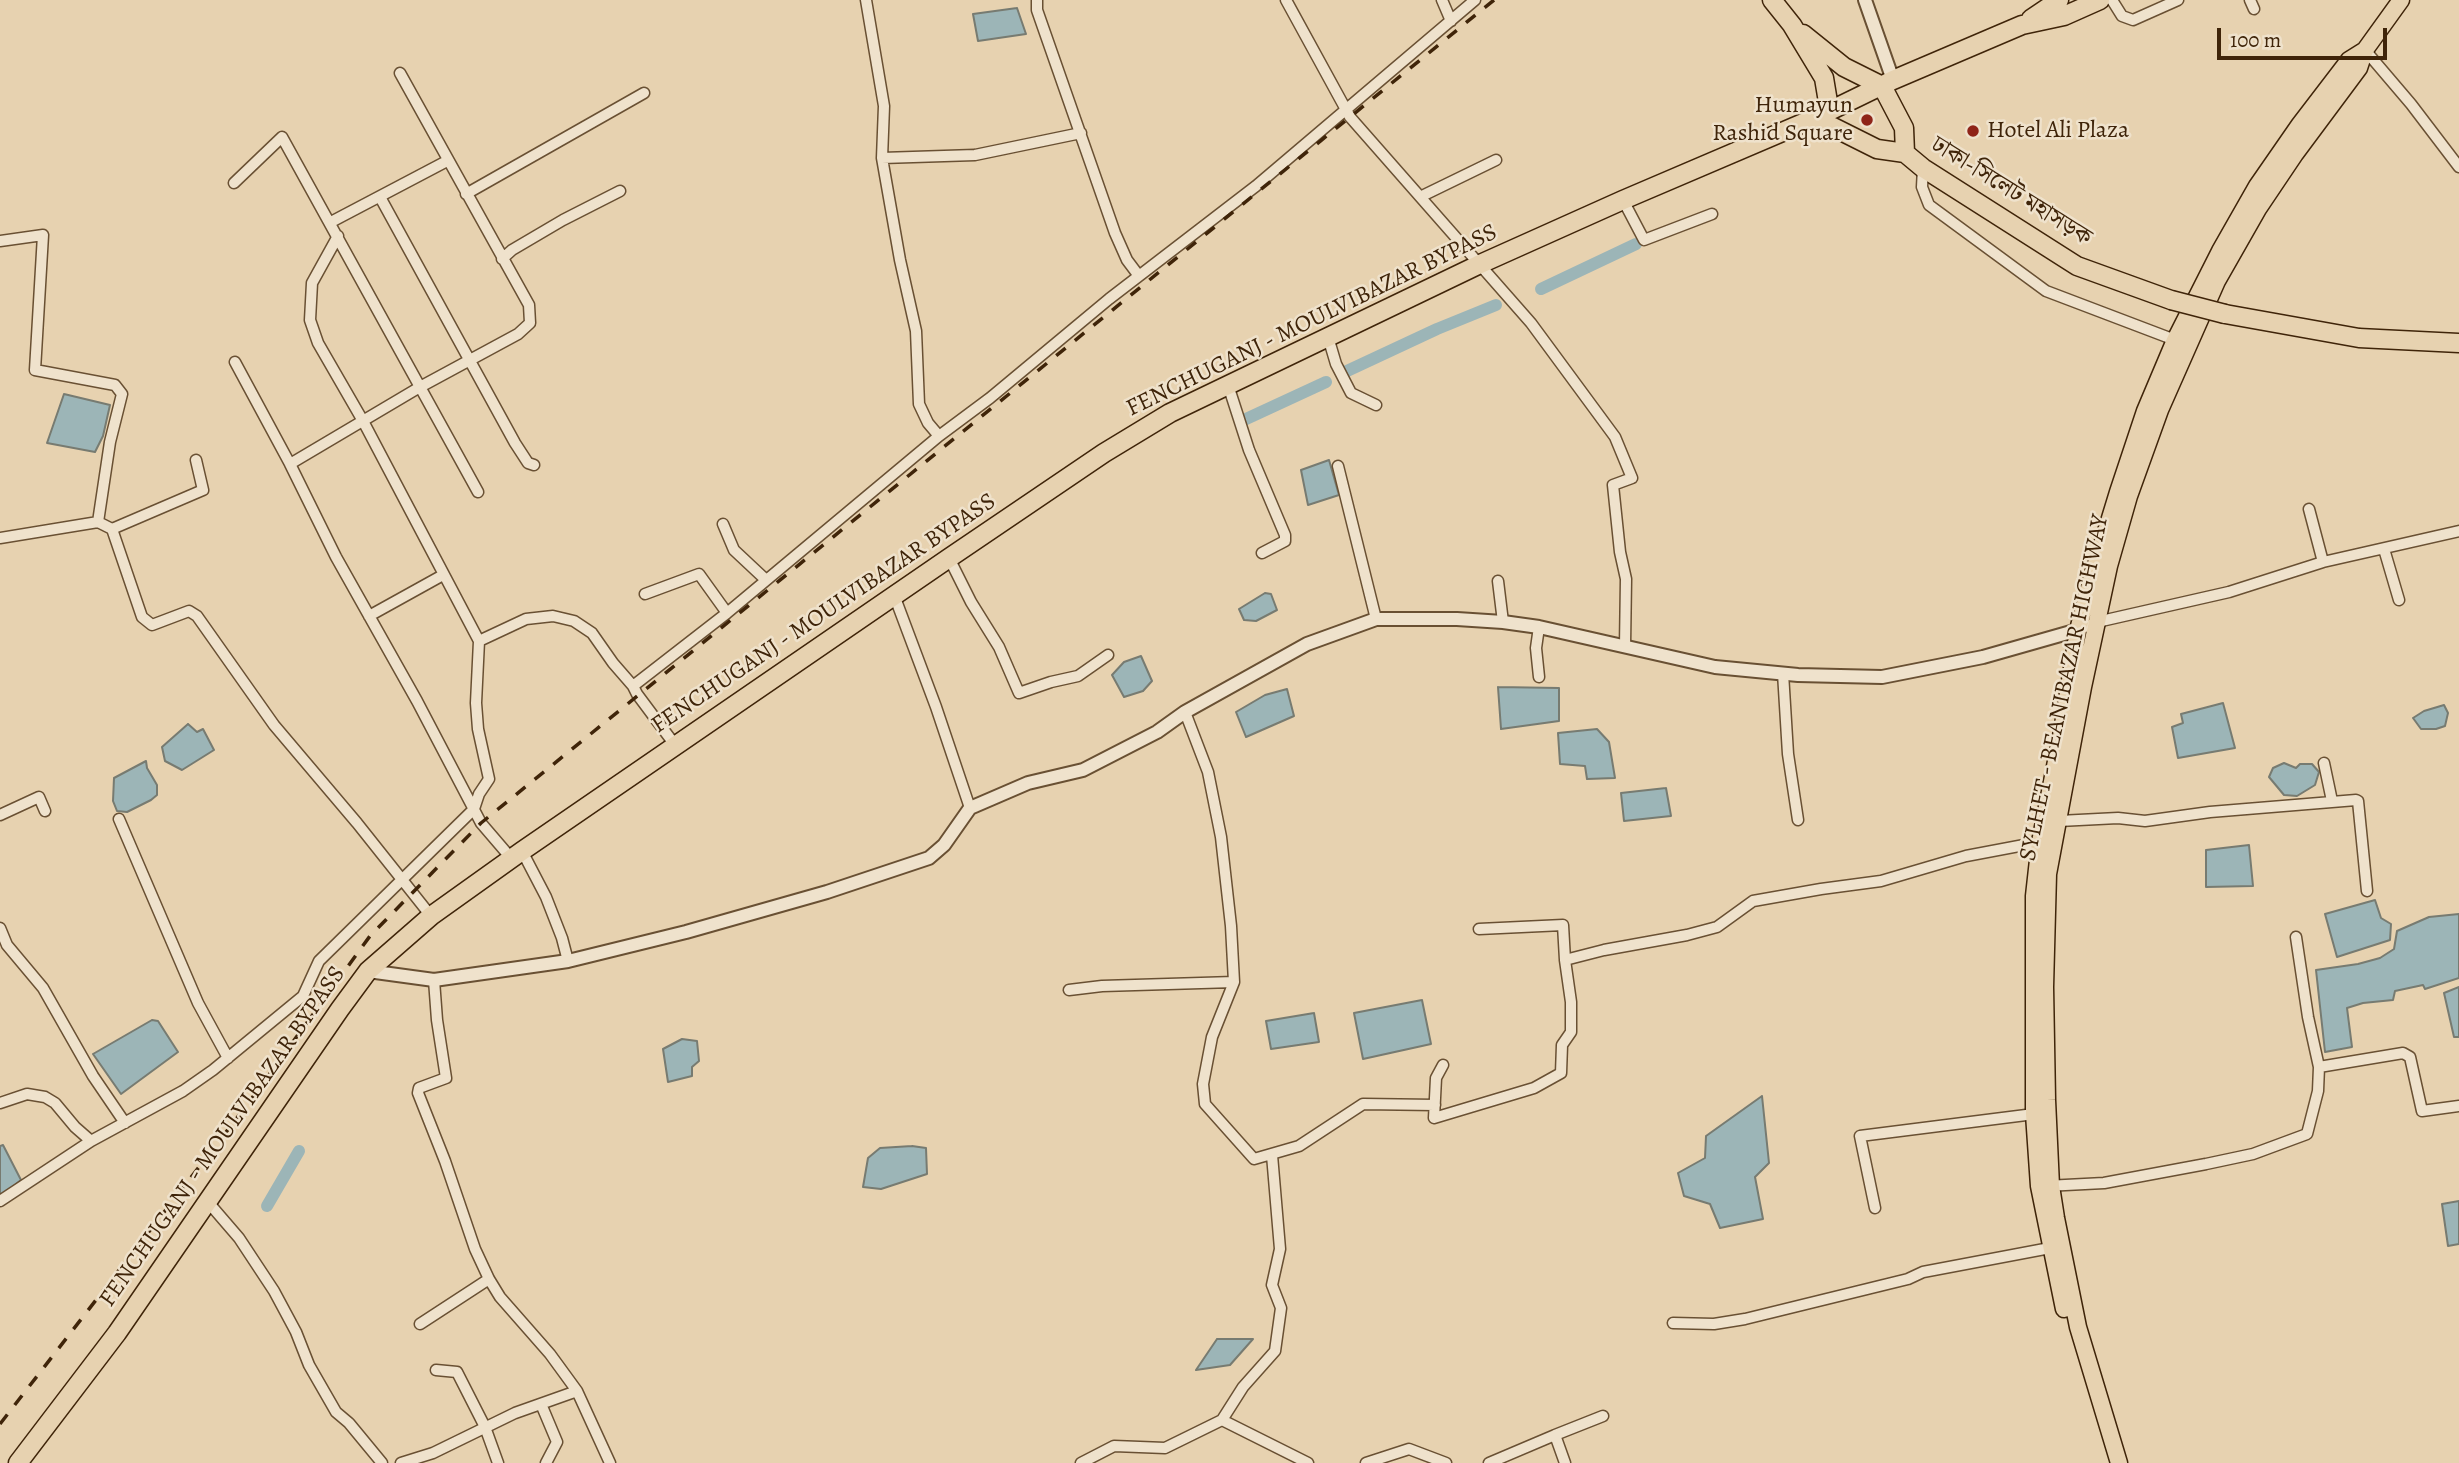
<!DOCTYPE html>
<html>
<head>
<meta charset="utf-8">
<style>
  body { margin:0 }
  #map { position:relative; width:2459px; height:1463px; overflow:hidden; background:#e7d2b0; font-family:Alegreya,serif }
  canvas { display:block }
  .scale { position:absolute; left:2217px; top:28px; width:170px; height:32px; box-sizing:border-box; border:4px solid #3f2409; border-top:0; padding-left:9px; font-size:21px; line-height:24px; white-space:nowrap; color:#3f2409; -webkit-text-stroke:5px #efe2cc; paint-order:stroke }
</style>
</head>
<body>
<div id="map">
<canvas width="2459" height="1463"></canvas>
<div class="scale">100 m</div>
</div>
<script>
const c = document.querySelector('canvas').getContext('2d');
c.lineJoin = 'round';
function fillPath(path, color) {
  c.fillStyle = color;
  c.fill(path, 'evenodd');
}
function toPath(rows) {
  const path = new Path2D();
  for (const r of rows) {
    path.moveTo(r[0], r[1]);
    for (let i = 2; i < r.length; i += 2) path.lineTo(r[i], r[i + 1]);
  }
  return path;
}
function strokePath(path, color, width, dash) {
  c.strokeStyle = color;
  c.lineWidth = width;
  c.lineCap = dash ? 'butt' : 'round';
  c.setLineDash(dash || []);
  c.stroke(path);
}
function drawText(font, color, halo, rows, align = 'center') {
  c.font = font + ' Alegreya,"Noto Serif Bengali",serif';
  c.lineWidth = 5;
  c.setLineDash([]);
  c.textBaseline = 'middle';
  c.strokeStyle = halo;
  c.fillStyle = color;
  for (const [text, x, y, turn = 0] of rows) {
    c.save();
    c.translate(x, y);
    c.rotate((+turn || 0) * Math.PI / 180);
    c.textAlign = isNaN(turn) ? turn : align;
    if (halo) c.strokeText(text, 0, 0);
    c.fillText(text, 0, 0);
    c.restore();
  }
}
const water = toPath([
  [1017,8,1026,34,978,41,973,14,1017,8],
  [64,394,110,405,103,436,95,452,47,443,64,394],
  [1329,460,1339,495,1308,505,1301,470,1329,460],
  [1265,593,1271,594,1277,610,1256,621,1244,620,1239,609,1265,593],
  [1141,656,1152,681,1143,691,1124,697,1112,675,1124,662,1141,656],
  [1498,687,1559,688,1559,721,1501,729,1498,687],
  [1287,689,1294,716,1246,737,1236,712,1265,695,1287,689],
  [2223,703,2235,748,2178,758,2172,727,2183,723,2181,714,2223,703],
  [2444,705,2448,713,2445,726,2436,729,2421,729,2413,718,2424,711,2444,705],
  [188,724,197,732,203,729,214,750,182,770,165,761,162,747,188,724],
  [1597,729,1609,742,1615,778,1587,779,1585,766,1560,764,1558,733,1597,729],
  [146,761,147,768,157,785,157,795,151,800,127,812,117,811,113,801,114,778,146,761],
  [2284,763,2296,768,2300,764,2312,764,2319,772,2315,785,2297,796,2284,795,2269,777,2273,768,2284,763],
  [1666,788,1671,816,1624,821,1621,793,1666,788],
  [2249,845,2253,886,2206,887,2206,850,2249,845],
  [2375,900,2381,918,2391,924,2390,940,2337,957,2325,914,2375,900],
  [2459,914,2459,978,2425,989,2423,985,2395,991,2393,1000,2363,1003,2347,1008,2352,1047,2325,1052,2316,970,2358,964,2380,958,2394,949,2397,931,2429,917,2459,914],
  [2459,987,2459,1037,2454,1037,2444,993,2459,987],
  [1422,1000,1431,1044,1363,1059,1354,1013,1422,1000],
  [1314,1013,1319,1042,1271,1049,1266,1021,1314,1013],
  [152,1020,158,1021,178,1052,121,1094,93,1054,152,1020],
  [682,1039,697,1041,699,1061,692,1067,692,1076,668,1082,663,1049,682,1039],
  [1762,1096,1769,1163,1755,1177,1763,1219,1720,1228,1710,1204,1684,1196,1678,1173,1705,1158,1706,1136,1762,1096],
  [3,1145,21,1180,0,1197,0,1146,3,1145],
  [912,1146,926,1148,927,1174,881,1189,863,1187,868,1158,880,1148,912,1146],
  [2459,1201,2459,1244,2448,1246,2442,1204,2459,1201],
  [1217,1339,1253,1339,1230,1365,1196,1370,1217,1339]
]);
fillPath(water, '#9cb5b7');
strokePath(water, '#777b71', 2);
strokePath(toPath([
  [1541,289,1636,244],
  [1347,371,1437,329,1496,305],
  [1246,419,1326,382],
  [267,1206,299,1151]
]), '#9cb5b7', 12);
const minor = toPath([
  [866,0,884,106,882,158,900,260,916,331,919,404,928,423,939,436],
  [1037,0,1037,10,1115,233,1127,260,1139,276],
  [1286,0,1350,117,1531,323,1615,437,1632,478,1613,485,1620,552,1626,579,1625,646],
  [1442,0,1451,21],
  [2112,0,2122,16,2133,20,2178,0],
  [2250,0,2254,9],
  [2365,50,2411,104,2459,167],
  [400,73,529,305,530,323,518,334,420,387,290,464,336,557,417,701,481,823,511,858],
  [882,158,975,155,1081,133],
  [1923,168,1922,187,1929,205,2046,291,2175,340],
  [234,183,282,137,478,492],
  [466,194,644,93],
  [1422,196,1496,160],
  [380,197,515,443,528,463,534,465],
  [1623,200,1644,240,1712,214],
  [331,222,447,161],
  [0,241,43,235,35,370,115,385,122,394,110,442,98,522],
  [502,259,512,250,563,220,620,191],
  [1328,337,1336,364,1351,393,1376,405],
  [235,362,290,464],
  [1228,385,1249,450,1285,535,1285,541,1262,553],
  [1338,466,1376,619],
  [2309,509,2323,562],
  [723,524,734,550,766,580],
  [112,529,203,490,196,460],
  [0,538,98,522,112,529,142,617,152,625,189,611,197,616,274,725,357,823,431,916],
  [2384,549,2399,600],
  [949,558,971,602,999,647,1019,693,1051,682,1078,676,1108,655],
  [1498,581,1503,622],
  [645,594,699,574,727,613],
  [894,595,936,707,970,808],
  [369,616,443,575],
  [2078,630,2097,622,2229,592,2323,562,2459,531],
  [479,641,526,619,553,616,574,621,592,633,613,663,633,686],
  [1783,673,1788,754,1798,820],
  [1539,677,1536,648,1539,627],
  [1185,712,1208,772,1221,837,1231,926,1234,982,1212,1037,1203,1084,1205,1104,1254,1159,1299,1146,1363,1104,1435,1105],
  [675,745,637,694,633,686,727,613,939,436,990,398,1109,299,1256,186,1475,0],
  [2324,763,2332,801],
  [0,815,39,797,45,811],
  [119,819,198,1003,228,1058],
  [2059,821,2118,818,2145,821,2210,812,2356,800,2358,801,2367,891],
  [522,851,546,897,562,938,568,961],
  [0,928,7,945,43,988,93,1076,125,1123],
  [1479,929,1563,925,1565,960,1604,950,1687,935,1717,927,1753,901,1821,889,1881,881,1966,856,2040,842],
  [434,980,437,1020,446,1078,419,1088,418,1093,445,1161,475,1249,489,1279,500,1297,550,1354,577,1391,610,1463],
  [1069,990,1102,986,1234,982],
  [1443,1065,1436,1078,1434,1118,1534,1088,1561,1073,1562,1045,1571,1032,1571,1002,1565,960],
  [2319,1067,2403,1053,2410,1057,2422,1111,2459,1106],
  [0,1103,27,1094,45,1097,55,1103,75,1127,91,1141],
  [2046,1186,2104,1183,2206,1164,2253,1154,2307,1134,2318,1091,2319,1067,2308,1017,2296,937],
  [0,1201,91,1141,183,1091,213,1070,303,996,319,961,474,809,479,794,489,779,478,729,476,703,479,641,363,421,318,343,310,320,312,283,338,236],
  [208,1202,239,1238,274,1291,296,1332,309,1365,336,1412,349,1423,382,1463],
  [1875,1208,1860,1136,2034,1114],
  [1673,1323,1714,1324,1745,1319,1908,1279,1923,1272,2050,1248],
  [420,1324,489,1279],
  [436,1370,457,1372,485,1427,498,1463],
  [541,1404,557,1442,546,1463],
  [1222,1420,1308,1463],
  [401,1463,433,1453,515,1413,577,1391],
  [1081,1463,1114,1446,1165,1448,1222,1420,1243,1387,1275,1351,1281,1308,1272,1285,1280,1249,1272,1155],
  [1366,1463,1409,1449,1446,1463],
  [1489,1463,1555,1435],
  [1565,1463,1555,1435,1603,1416]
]);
const tertiary = toPath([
  [1865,0,1893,80],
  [368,971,434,980,568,961,686,932,827,892,929,858,944,845,970,808,1028,783,1083,770,1157,732,1185,712,1307,644,1376,619,1457,619,1503,622,1539,627,1715,667,1798,675,1882,677,1983,657,2078,630]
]);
const primary = toPath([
  [2064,1309,2039,1186,2034,1114,2034,896,2040,842,2062,731,2078,630,2092,577,2118,492,2145,411,2175,340,2220,251,2257,186,2300,124,2349,60,2365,50],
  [2119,1463,2078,1327,2056,1218,2051,1186,2047,1100,2045,987,2048,874,2083,687,2109,566,2129,496,2160,410,2217,281,2258,209,2295,154,2359,68,2365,50,2401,0]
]);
const trunk = toPath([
  [1772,0,1792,25,1824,78,1828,102,1815,118,1877,149,1905,153,1923,168,2077,266,2171,300],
  [2031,19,2059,0],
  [1803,34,1844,67,1882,86,1904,128,1905,153],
  [2225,314,2359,338,2459,343],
  [18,1463,117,1333,340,1009,368,971,431,916,522,851,949,558,1104,453,1170,413,1478,265,1623,200,1815,118,1893,80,2022,25,2064,16,2100,0]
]);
strokePath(minor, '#695033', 13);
strokePath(tertiary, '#695033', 16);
strokePath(primary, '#3f2409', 19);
strokePath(trunk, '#3f2409', 21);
strokePath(minor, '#efe2cc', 10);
strokePath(tertiary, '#efe2cc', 12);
strokePath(primary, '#e7d2b0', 16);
strokePath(trunk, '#e7d2b0', 18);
strokePath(toPath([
  [0,1424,247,1105,370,936,481,823,1494,0]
]), '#3f2409', 3.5, [12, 12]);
const trunkBridge = toPath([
  [2171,300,2225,314]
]);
strokePath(trunkBridge, '#3f2409', 21, []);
strokePath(trunkBridge, '#e7d2b0', 18);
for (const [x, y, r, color] of [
  [1867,120,7,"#8f2418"],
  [1973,131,7,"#8f2418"]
]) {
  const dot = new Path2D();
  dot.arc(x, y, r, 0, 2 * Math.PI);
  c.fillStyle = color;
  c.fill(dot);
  strokePath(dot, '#efe2cc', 2.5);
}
drawText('24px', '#3f2409', '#efe2cc', [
  ["Humayun",1853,106],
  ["Rashid Square",1853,134],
  ["Hotel Ali Plaza",1987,131,"left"]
], 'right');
drawText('24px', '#3f2409', '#efe2cc', [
  ["ঢাকা-সিলেট মহাসড়ক",2011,192,32],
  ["FENCHUGANJ - MOULVIBAZAR BYPASS",1312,321,-26],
  ["FENCHUGANJ - MOULVIBAZAR BYPASS",824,614,-34],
  ["SYLHET - BEANIBAZAR HIGHWAY",2065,688,-78],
  ["FENCHUGANJ - MOULVIBAZAR BYPASS",223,1137,-55]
]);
</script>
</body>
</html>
